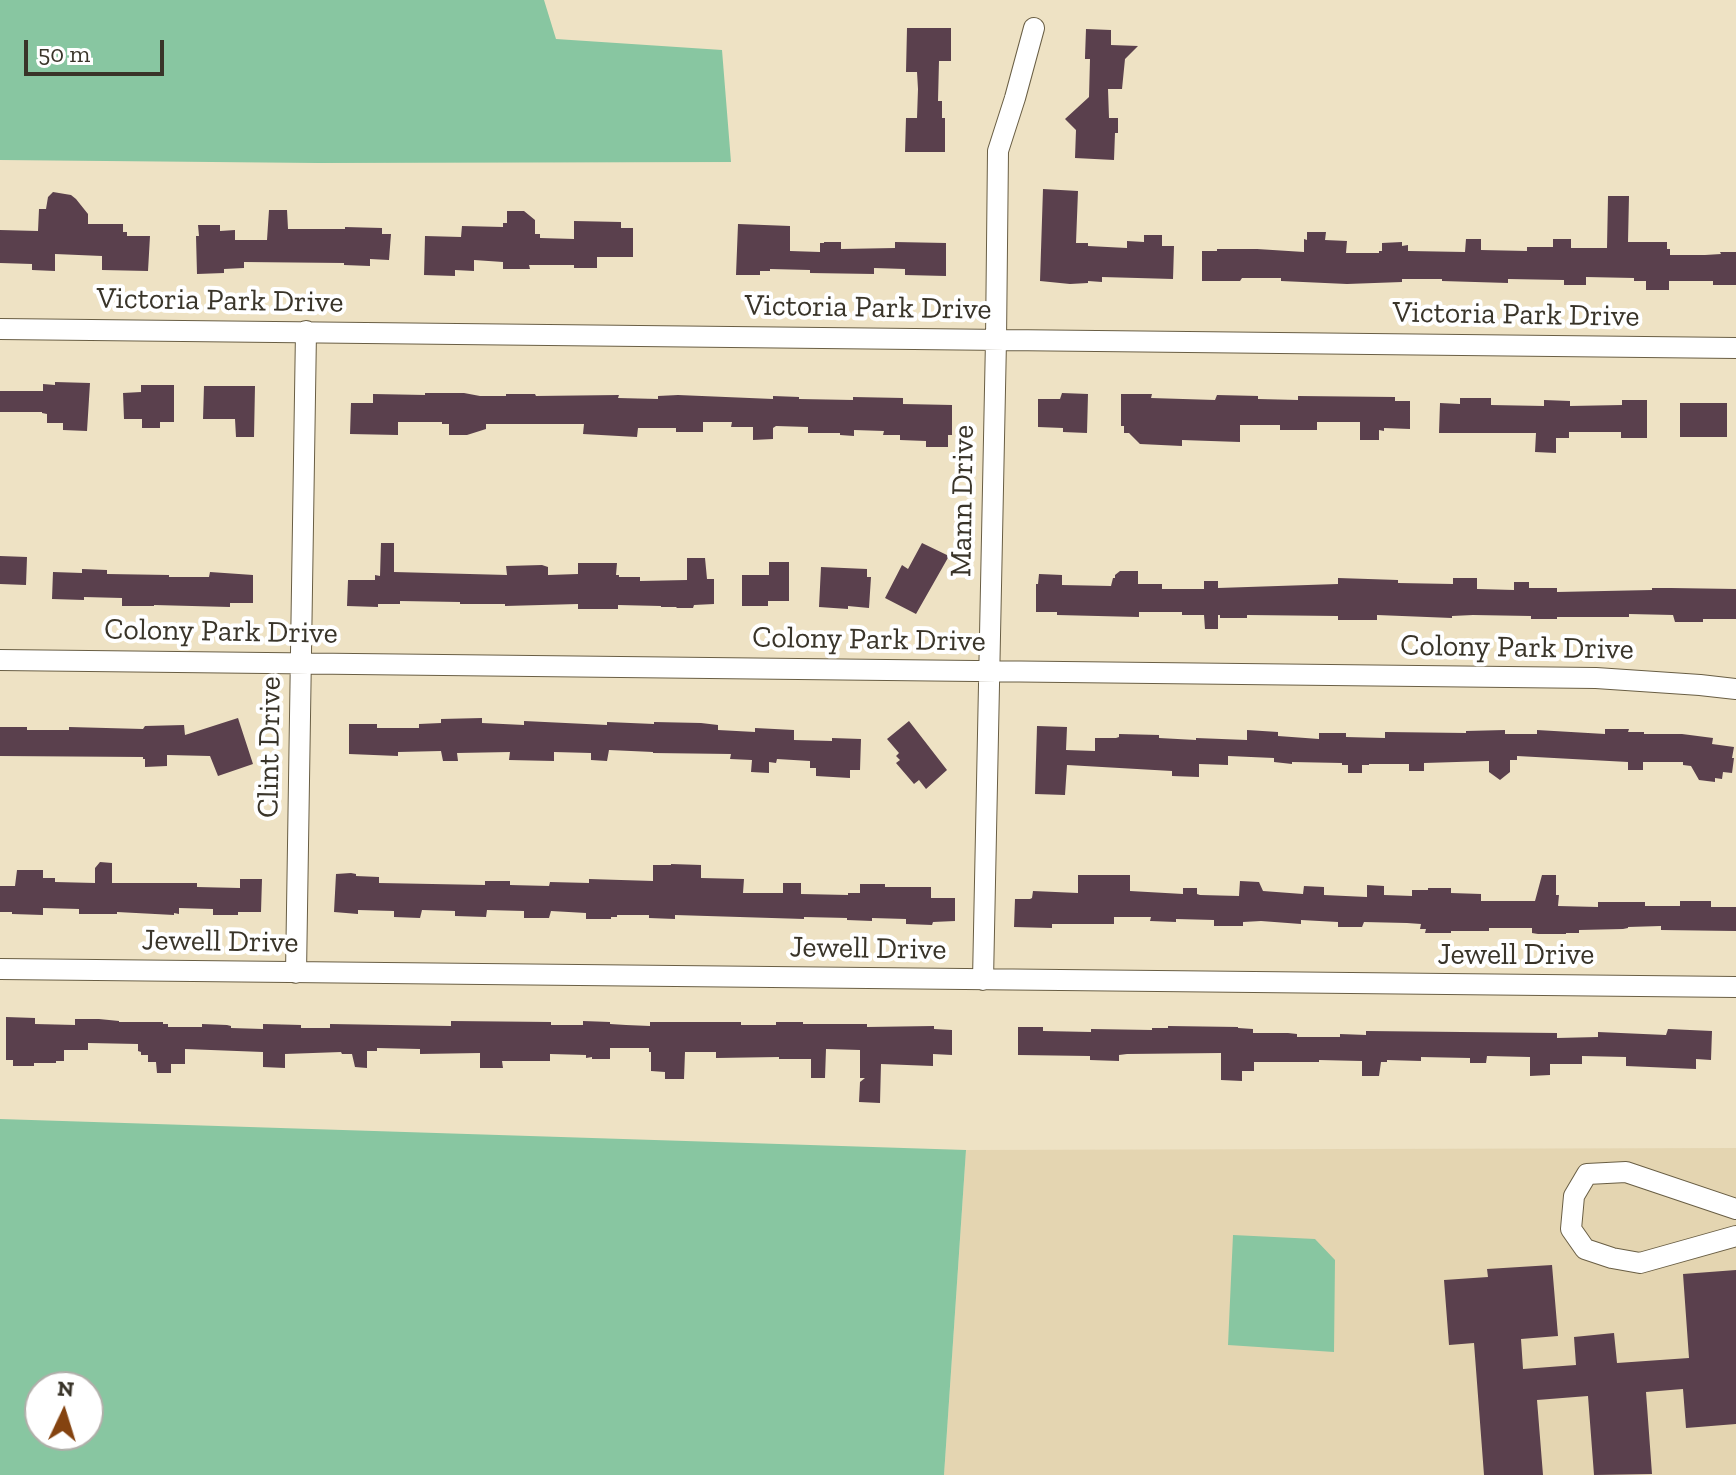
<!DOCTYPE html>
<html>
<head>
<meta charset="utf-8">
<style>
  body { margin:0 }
  #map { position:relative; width:1736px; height:1475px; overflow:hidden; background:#eee2c4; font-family:"Zilla Slab",serif }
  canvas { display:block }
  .north { position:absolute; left:24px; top:1371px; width:80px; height:80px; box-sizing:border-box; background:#fff; border:2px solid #b0aea9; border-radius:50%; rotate:4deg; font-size:22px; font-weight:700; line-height:32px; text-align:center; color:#393429 }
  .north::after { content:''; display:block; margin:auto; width:28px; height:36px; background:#844310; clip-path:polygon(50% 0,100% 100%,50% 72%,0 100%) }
  .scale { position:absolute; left:24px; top:40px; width:140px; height:36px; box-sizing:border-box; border:4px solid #393429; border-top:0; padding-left:10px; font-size:24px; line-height:28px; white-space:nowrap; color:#393429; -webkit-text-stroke:6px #fff; paint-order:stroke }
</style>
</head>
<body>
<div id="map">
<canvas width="1736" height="1475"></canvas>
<div class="north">N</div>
<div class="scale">50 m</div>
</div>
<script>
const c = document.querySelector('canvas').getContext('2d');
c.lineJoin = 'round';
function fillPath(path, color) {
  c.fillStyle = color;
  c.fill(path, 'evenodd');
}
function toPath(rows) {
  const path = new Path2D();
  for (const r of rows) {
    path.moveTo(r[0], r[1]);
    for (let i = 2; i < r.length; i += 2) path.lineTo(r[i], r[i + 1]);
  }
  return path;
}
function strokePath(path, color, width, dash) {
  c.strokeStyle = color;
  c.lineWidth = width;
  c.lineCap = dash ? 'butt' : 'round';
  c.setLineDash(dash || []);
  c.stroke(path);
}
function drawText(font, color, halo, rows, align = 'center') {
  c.font = font + ' "Zilla Slab",serif';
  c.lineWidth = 8;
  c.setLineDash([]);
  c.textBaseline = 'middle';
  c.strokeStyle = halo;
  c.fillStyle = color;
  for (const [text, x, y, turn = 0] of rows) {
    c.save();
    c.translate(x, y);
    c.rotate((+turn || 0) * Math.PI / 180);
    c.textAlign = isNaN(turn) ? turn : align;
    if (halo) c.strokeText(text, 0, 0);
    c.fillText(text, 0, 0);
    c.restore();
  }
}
fillPath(toPath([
  [1736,1148,1736,1475,944,1475,966,1150]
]), '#e4d5b1');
fillPath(toPath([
  [0,0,544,0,556,39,722,50,731,162,318,163,0,160],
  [0,1119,966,1150,944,1475,0,1475],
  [40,1387,88,1387,88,1435,40,1435],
  [1233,1235,1315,1239,1335,1260,1334,1352,1228,1345]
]), '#88c6a1');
fillPath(toPath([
  [907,28,951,28,951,61,939,61,938,101,942,101,942,118,945,118,945,152,905,152,906,118,917,118,918,89,917,72,906,72],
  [1086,29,1111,30,1111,45,1138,46,1125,59,1122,89,1108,89,1109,118,1118,118,1118,133,1115,133,1114,160,1075,158,1076,130,1065,119,1089,97,1090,59,1085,59,1085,57],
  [1043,189,1078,191,1076,243,1088,243,1088,246,1127,248,1127,241,1144,242,1144,235,1162,235,1162,246,1174,246,1173,279,1102,277,1102,282,1088,281,1088,283,1070,284,1040,281],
  [53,192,71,195,76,199,88,214,88,224,123,224,123,232,127,232,127,236,150,236,148,271,102,270,102,256,55,254,55,271,32,270,32,264,0,263,0,230,38,231,39,209,46,209,48,197],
  [1608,196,1629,196,1628,242,1667,242,1667,249,1670,249,1670,255,1705,255,1721,254,1720,252,1736,252,1736,285,1713,285,1713,281,1669,281,1669,290,1646,290,1646,281,1634,281,1634,278,1586,277,1586,285,1564,285,1564,280,1508,279,1508,283,1442,281,1442,279,1402,279,1402,282,1347,284,1281,281,1281,278,1242,278,1240,281,1202,281,1202,251,1217,251,1217,249,1257,249,1304,252,1304,239,1307,240,1307,232,1326,232,1325,240,1347,241,1346,253,1379,253,1379,251,1382,251,1382,243,1402,242,1402,246,1408,245,1408,251,1465,252,1466,239,1481,239,1481,250,1527,251,1527,247,1553,247,1553,239,1571,239,1571,248,1607,248],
  [269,210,287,210,288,229,345,229,345,227,382,228,382,234,391,234,389,260,370,259,370,266,344,265,344,263,244,262,244,268,224,269,224,273,197,274,196,236,199,236,198,225,220,225,220,231,235,230,235,240,267,240],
  [507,211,524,211,535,220,535,234,540,234,540,238,574,239,574,221,621,222,621,228,633,228,633,257,597,257,597,268,574,268,574,265,529,265,530,269,503,269,503,262,474,260,474,271,455,270,455,276,424,275,425,236,461,237,462,226,503,227,503,223,507,223],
  [738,224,790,226,790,251,820,252,820,243,824,243,824,242,841,242,841,249,895,248,895,242,946,243,946,276,905,275,905,269,874,268,874,274,810,273,810,270,770,269,770,271,760,271,760,275,736,275],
  [55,382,90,383,87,431,63,430,63,423,47,423,47,414,42,413,42,412,0,412,0,391,43,391,43,384,55,385],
  [141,385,174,385,174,422,160,422,160,428,142,428,142,419,124,419,123,393,141,392],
  [204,386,255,386,254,437,236,437,235,419,203,419],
  [425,393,464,393,480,396,506,396,506,394,535,394,536,396,619,395,618,398,658,399,658,396,678,395,773,399,773,396,799,397,799,399,853,400,853,397,903,398,903,404,952,405,952,435,948,435,948,447,926,447,926,441,900,440,900,435,883,435,884,431,854,430,854,436,840,435,840,433,808,433,808,427,776,426,773,428,773,439,753,440,753,427,731,427,732,422,703,422,703,432,676,432,676,428,638,428,637,437,583,434,584,424,486,424,486,429,467,435,449,435,449,424,442,424,442,422,398,422,398,435,350,434,351,403,373,403,373,394,425,395],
  [1062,393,1088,394,1087,433,1063,432,1063,428,1038,427,1038,399,1060,399],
  [1121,394,1152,394,1151,398,1215,400,1217,395,1258,396,1258,399,1298,400,1298,396,1395,397,1395,401,1410,401,1410,429,1384,428,1384,431,1379,430,1379,440,1360,440,1360,422,1317,422,1317,430,1280,430,1280,425,1240,425,1240,442,1182,440,1182,446,1140,444,1129,433,1124,433,1124,426,1121,426],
  [1460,398,1491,398,1491,405,1544,406,1544,400,1570,401,1570,406,1622,405,1622,400,1647,400,1647,438,1621,438,1621,432,1569,432,1569,438,1556,438,1556,453,1535,452,1536,433,1439,433,1440,403,1460,404],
  [1680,403,1727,403,1727,437,1680,437],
  [381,543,394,543,394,572,507,575,506,566,542,565,548,567,548,575,578,574,578,563,617,563,616,575,619,575,619,577,640,577,640,581,687,580,687,558,705,558,707,579,714,579,714,604,694,605,693,608,677,608,676,607,661,607,661,606,618,605,618,609,578,609,578,604,505,606,505,604,460,604,460,602,400,601,400,604,378,604,378,607,347,606,348,580,375,580,375,575,380,576],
  [922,543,949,556,916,614,885,598,902,565,908,569],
  [0,556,27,557,26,585,0,584],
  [769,562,789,562,789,601,768,601,768,606,742,606,742,575,769,575],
  [821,567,867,569,867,577,871,577,869,608,848,606,848,609,819,607],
  [82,569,107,570,107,574,169,575,169,577,209,577,210,572,253,575,253,603,230,603,230,607,154,605,154,606,122,606,122,598,84,597,84,600,52,599,53,572,82,573],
  [1120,571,1138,571,1138,584,1162,584,1162,589,1204,589,1204,581,1218,581,1218,588,1338,584,1338,578,1398,580,1398,583,1453,584,1453,578,1477,578,1477,589,1514,590,1514,582,1529,582,1529,588,1557,588,1557,592,1652,590,1652,588,1671,588,1736,589,1736,619,1703,619,1703,622,1675,622,1673,615,1629,614,1629,617,1557,617,1557,619,1531,619,1531,616,1473,615,1452,616,1452,618,1377,615,1377,620,1338,620,1338,616,1247,615,1247,618,1220,618,1220,615,1218,615,1218,629,1205,629,1204,615,1182,615,1182,612,1139,612,1139,617,1057,615,1057,612,1036,612,1036,584,1038,584,1039,574,1062,575,1062,585,1111,586,1113,578,1115,578,1115,575],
  [238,718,253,764,218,776,210,756,167,755,167,766,145,767,145,759,143,759,143,757,0,756,0,727,27,727,27,730,69,730,69,727,143,729,145,726,184,725,185,735],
  [482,718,482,723,524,725,524,721,607,725,607,722,654,724,654,722,701,723,718,725,718,730,755,732,755,728,794,730,794,740,832,741,832,738,861,739,860,770,850,770,850,778,816,776,816,768,810,768,810,761,777,759,776,763,769,762,769,773,751,772,752,760,730,759,731,754,653,753,653,752,609,750,607,761,591,760,591,753,554,752,554,761,509,760,510,752,457,753,458,761,443,761,441,751,398,752,398,756,349,754,349,724,377,724,377,728,419,728,419,724,441,723,441,719],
  [909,721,947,770,926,789,919,780,914,784,896,763,900,760,896,756,899,753,887,739],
  [1037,726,1067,727,1066,750,1095,751,1095,738,1116,738,1119,737,1119,734,1159,735,1159,738,1196,740,1196,738,1247,740,1247,730,1278,732,1278,736,1319,739,1319,733,1346,733,1346,737,1385,738,1385,732,1466,733,1466,731,1505,730,1505,734,1537,734,1537,730,1605,734,1605,729,1629,729,1628,732,1644,732,1644,734,1682,734,1713,738,1712,744,1734,747,1732,758,1734,758,1732,773,1723,772,1722,779,1715,778,1715,782,1699,780,1691,766,1683,765,1683,762,1643,762,1643,770,1628,770,1628,762,1517,756,1517,760,1510,760,1510,772,1500,780,1489,772,1489,761,1424,763,1424,771,1409,771,1409,764,1369,764,1369,765,1362,765,1362,773,1348,773,1348,765,1342,765,1342,763,1292,762,1292,764,1274,762,1274,758,1228,756,1228,765,1199,764,1199,777,1172,776,1172,771,1067,765,1065,795,1035,794],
  [100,862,112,863,112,883,197,883,197,887,240,888,240,879,262,879,261,912,238,912,238,915,213,915,213,909,179,908,179,914,174,913,174,915,117,912,117,914,79,914,79,909,43,908,43,915,12,914,12,912,0,912,0,886,15,886,17,870,43,870,43,878,55,878,55,882,95,883,95,868],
  [671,864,701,865,701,878,744,879,743,893,783,893,783,883,801,883,801,894,848,895,848,893,860,893,860,884,885,884,885,887,931,887,931,898,955,898,955,921,933,922,932,925,906,924,906,919,872,918,872,921,847,920,847,918,804,917,804,919,675,915,675,919,649,918,649,915,617,915,617,917,611,917,611,919,586,919,586,913,551,911,549,918,524,918,524,911,487,910,486,917,455,916,455,911,422,910,420,918,394,917,394,911,358,910,358,914,334,912,336,874,351,873,356,874,356,876,379,877,379,883,485,885,485,881,510,881,510,885,549,886,550,882,589,883,589,879,653,881,653,865,671,865],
  [1078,875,1130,875,1130,891,1183,894,1183,888,1197,888,1197,894,1200,895,1239,896,1240,881,1259,882,1263,891,1303,894,1304,886,1324,887,1324,895,1367,897,1367,885,1384,886,1384,895,1412,896,1412,890,1428,890,1428,888,1451,888,1451,893,1481,894,1481,901,1535,901,1542,875,1556,875,1556,895,1559,895,1558,906,1598,907,1598,902,1645,902,1645,906,1680,906,1680,901,1711,901,1711,907,1736,907,1736,931,1661,930,1661,926,1628,927,1628,928,1623,929,1579,930,1579,933,1566,933,1566,934,1538,934,1532,933,1532,928,1489,928,1489,931,1451,931,1451,933,1425,933,1426,929,1420,929,1421,924,1407,923,1364,922,1362,927,1338,927,1338,922,1301,920,1301,924,1261,921,1243,922,1243,926,1214,926,1214,920,1176,919,1176,922,1150,921,1151,917,1114,917,1114,924,1052,924,1052,928,1014,927,1015,899,1030,899,1032,898,1033,891,1078,893],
  [6,1017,35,1018,35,1024,75,1025,75,1019,99,1019,119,1021,119,1022,163,1022,163,1024,168,1024,168,1027,202,1027,202,1024,227,1025,231,1026,231,1028,263,1029,263,1024,301,1025,301,1028,330,1028,330,1024,451,1026,451,1021,551,1022,551,1025,583,1025,583,1021,610,1022,610,1024,626,1025,650,1026,650,1022,741,1022,741,1025,776,1025,776,1022,803,1022,803,1024,867,1024,867,1027,934,1026,934,1029,952,1030,952,1055,933,1054,933,1066,881,1064,880,1103,859,1102,860,1082,865,1078,860,1078,860,1050,826,1049,825,1078,811,1078,811,1059,779,1059,779,1057,716,1058,716,1052,685,1052,684,1079,665,1079,665,1072,651,1071,651,1052,649,1052,649,1048,610,1048,610,1059,592,1059,592,1057,586,1058,586,1055,550,1054,550,1061,502,1061,503,1068,480,1068,480,1053,420,1054,420,1049,377,1048,377,1051,367,1051,367,1068,355,1067,352,1054,342,1054,341,1052,285,1054,285,1068,263,1067,263,1052,185,1049,185,1064,171,1064,171,1073,157,1073,156,1062,148,1062,148,1055,141,1055,141,1052,138,1051,138,1044,88,1043,88,1050,64,1050,64,1061,56,1061,56,1063,34,1063,34,1066,13,1066,13,1060,6,1060],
  [1168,1026,1238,1027,1238,1028,1253,1029,1253,1033,1288,1033,1297,1034,1297,1037,1340,1037,1340,1034,1366,1035,1366,1031,1557,1033,1557,1038,1598,1037,1598,1032,1666,1035,1668,1029,1712,1031,1711,1060,1696,1059,1696,1069,1626,1066,1626,1057,1582,1056,1582,1064,1550,1064,1550,1075,1530,1076,1530,1057,1487,1056,1486,1063,1470,1063,1470,1058,1421,1057,1421,1061,1387,1060,1387,1062,1381,1062,1379,1076,1362,1076,1362,1061,1319,1060,1319,1062,1254,1062,1254,1071,1242,1071,1242,1081,1221,1080,1221,1053,1127,1054,1119,1055,1119,1061,1090,1060,1090,1056,1018,1055,1018,1027,1043,1027,1043,1031,1091,1032,1091,1029,1152,1030,1152,1028,1168,1028],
  [1552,1265,1558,1336,1521,1339,1523,1369,1576,1365,1574,1337,1614,1333,1617,1363,1689,1358,1683,1274,1736,1270,1736,1424,1686,1428,1683,1389,1646,1392,1652,1474,1594,1475,1588,1396,1537,1400,1543,1475,1484,1475,1474,1343,1449,1345,1444,1280,1488,1277,1487,1269]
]), '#5a404d');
const minor = toPath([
  [0,329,1736,348],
  [0,660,1596,678,1700,685,1736,689],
  [0,969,1736,987],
  [296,973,306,331],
  [983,980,996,340,998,151,1015,98,1034,28],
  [1736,1209,1626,1172,1587,1174,1574,1196,1571,1229,1585,1249,1612,1258,1640,1263,1736,1236]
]);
strokePath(minor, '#695e44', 22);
strokePath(minor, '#fff', 20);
drawText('30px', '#393429', '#fff', [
  ["Victoria Park Drive",220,301,1],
  ["Victoria Park Drive",868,308,1],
  ["Victoria Park Drive",1516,315,1],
  ["Mann Drive",963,501,-89],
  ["Colony Park Drive",221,632,1],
  ["Colony Park Drive",869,640,1],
  ["Colony Park Drive",1517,648,1],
  ["Clint Drive",270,747,-89],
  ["Jewell Drive",220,942,1],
  ["Jewell Drive",868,949,1],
  ["Jewell Drive",1516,955]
]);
</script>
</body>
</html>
